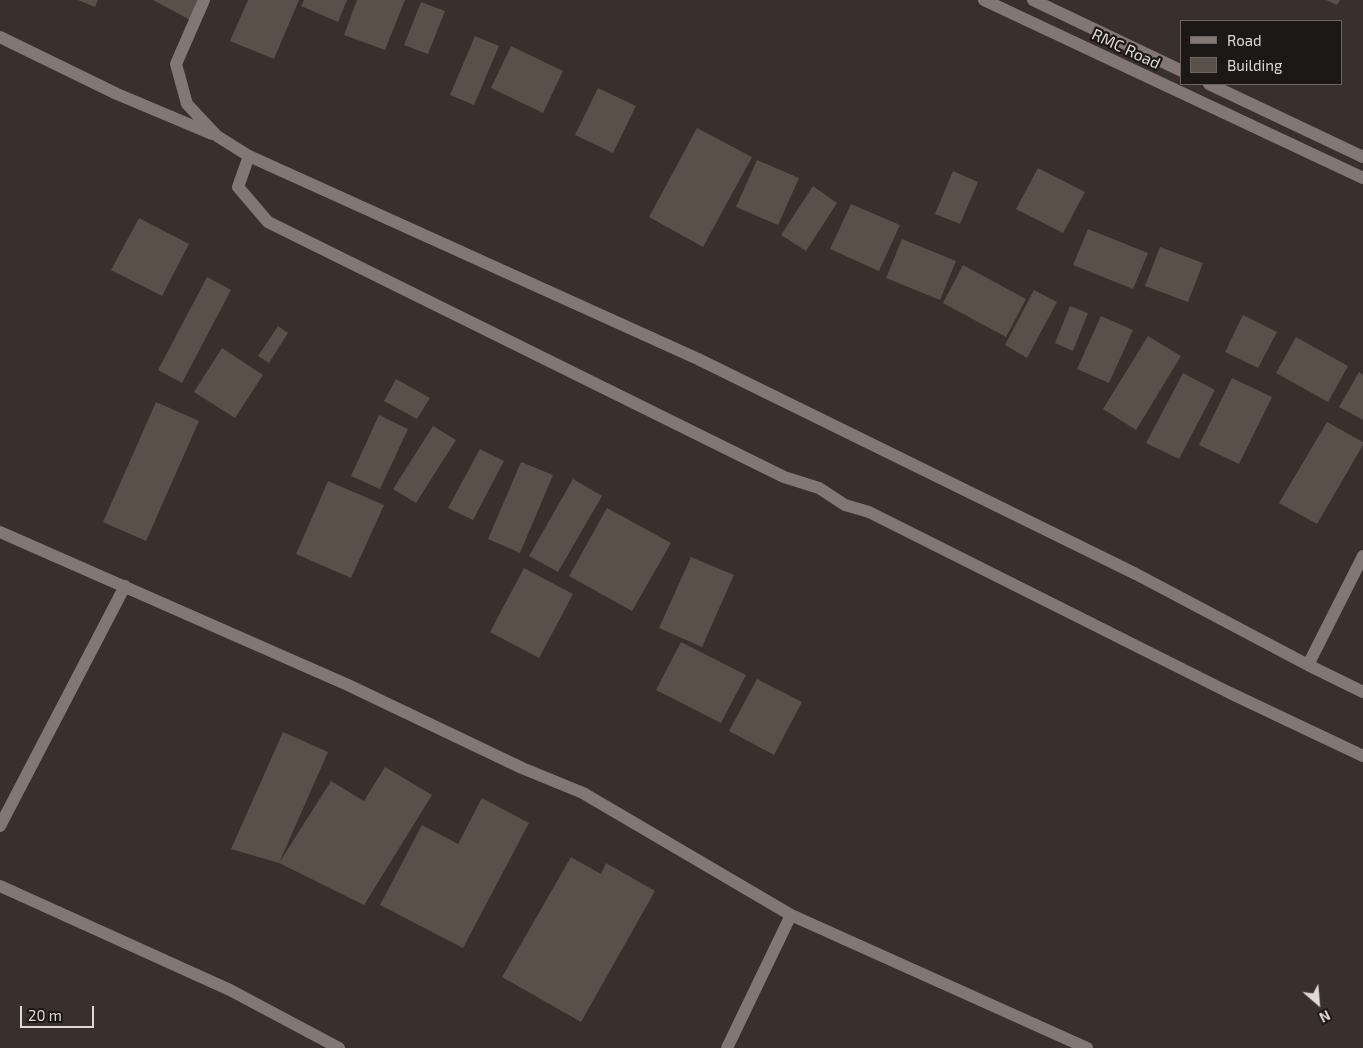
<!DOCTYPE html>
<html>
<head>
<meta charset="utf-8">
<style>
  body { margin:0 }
  #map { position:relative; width:1363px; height:1048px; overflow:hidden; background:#392f2c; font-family:"Exo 2",sans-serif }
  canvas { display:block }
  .legend { position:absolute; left:1180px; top:20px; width:162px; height:65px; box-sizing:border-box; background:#1c1817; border:1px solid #6a6564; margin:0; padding:6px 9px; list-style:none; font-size:15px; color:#dfd9d7 }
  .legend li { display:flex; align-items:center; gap:10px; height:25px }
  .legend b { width:25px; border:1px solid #6a6564 }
  .north { position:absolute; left:1293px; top:978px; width:50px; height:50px; -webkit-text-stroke:4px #1c1817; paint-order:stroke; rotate:153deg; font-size:14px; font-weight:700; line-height:20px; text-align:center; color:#dfd9d7 }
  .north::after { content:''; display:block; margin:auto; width:18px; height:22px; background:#dfd9d7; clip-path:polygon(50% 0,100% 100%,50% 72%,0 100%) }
  .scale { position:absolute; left:20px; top:1006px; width:74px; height:22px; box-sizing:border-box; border:2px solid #dfd9d7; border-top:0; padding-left:6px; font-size:15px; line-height:18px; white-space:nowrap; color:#dfd9d7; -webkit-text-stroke:4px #1c1817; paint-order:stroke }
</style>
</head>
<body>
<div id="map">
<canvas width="1363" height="1048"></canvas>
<ul class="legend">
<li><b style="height:6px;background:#837774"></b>Road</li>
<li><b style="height:14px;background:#585049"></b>Building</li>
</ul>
<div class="north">N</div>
<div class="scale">20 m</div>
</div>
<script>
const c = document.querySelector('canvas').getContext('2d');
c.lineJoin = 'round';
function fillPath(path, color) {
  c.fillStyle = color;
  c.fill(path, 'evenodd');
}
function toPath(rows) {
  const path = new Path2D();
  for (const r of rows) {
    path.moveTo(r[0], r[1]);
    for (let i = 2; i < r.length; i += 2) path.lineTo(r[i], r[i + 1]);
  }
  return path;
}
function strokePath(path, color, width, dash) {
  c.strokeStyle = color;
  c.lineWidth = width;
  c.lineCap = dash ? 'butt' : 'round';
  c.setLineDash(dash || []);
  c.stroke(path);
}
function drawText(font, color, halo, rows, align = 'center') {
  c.font = font + ' "Exo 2",sans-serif';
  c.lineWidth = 4.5;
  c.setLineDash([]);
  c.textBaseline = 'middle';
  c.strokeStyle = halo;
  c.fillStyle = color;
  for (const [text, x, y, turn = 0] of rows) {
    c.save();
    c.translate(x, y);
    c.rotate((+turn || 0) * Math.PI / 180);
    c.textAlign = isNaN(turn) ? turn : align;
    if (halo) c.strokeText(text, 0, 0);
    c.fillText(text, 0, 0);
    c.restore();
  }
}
fillPath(toPath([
  [78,0,98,0,95,7],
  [153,0,204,0,192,21],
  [248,0,299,0,274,59,230,41],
  [304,0,347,0,338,22,301,6],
  [357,0,405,0,385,50,344,35],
  [1326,0,1340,0,1337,5],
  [421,2,445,11,428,54,404,45],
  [475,36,499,46,474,105,450,95],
  [511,46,563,71,543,113,491,88],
  [598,88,636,106,613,153,575,135],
  [697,128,752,157,703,247,649,217],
  [757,160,799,178,778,225,736,207],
  [1038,168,1085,192,1063,233,1016,209],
  [953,171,978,182,960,224,935,214],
  [813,186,837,203,806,251,781,235],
  [851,204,900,225,879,271,830,249],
  [139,218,189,244,162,296,111,270],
  [1088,229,1148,253,1133,289,1073,265],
  [902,239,956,261,940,300,886,278],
  [1160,247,1203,263,1188,302,1145,286],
  [963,265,1026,299,1006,337,943,303],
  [207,277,231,290,182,383,158,370],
  [1034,290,1057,302,1027,358,1005,345],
  [1070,306,1088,313,1073,351,1055,343],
  [1243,315,1277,332,1258,368,1225,352],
  [1101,316,1133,330,1109,383,1077,369],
  [278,326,288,333,269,363,258,356],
  [1148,336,1181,356,1136,430,1103,409],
  [1296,337,1348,366,1328,402,1276,373],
  [222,348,263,375,235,418,194,392],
  [1359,372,1363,375,1363,420,1339,407],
  [1183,373,1215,390,1179,459,1146,443],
  [1232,378,1272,397,1239,464,1199,445],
  [396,379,430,398,417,419,384,401],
  [156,402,199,421,146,541,103,522],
  [379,415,408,429,380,489,351,476],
  [1327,422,1363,442,1363,445,1317,524,1279,503],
  [433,426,456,440,416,503,393,489],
  [480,449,504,461,473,520,448,508],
  [521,462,553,475,520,553,488,539],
  [573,479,602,496,558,572,529,556],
  [328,481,384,505,351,578,296,554],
  [607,508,671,543,632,611,569,576],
  [691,557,734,575,702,647,659,628],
  [524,568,573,594,539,658,490,632],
  [681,642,746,675,721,723,656,690],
  [757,679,802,702,774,755,729,731],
  [283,732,328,752,279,863,331,781,364,801,385,767,432,795,364,905,279,863,231,849],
  [482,798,529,823,463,948,380,905,422,825,458,844],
  [571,857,601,874,606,863,655,891,581,1022,502,977]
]), '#585049');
strokePath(toPath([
  [204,0,176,64,187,104,217,136,249,156,698,359,1136,574,1308,665,1363,692],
  [984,0,1363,178],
  [1033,0,1182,71],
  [0,37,117,94,212,134],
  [1209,84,1363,157],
  [249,156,238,187,268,222,784,477,819,488,845,505,869,512,1230,693,1363,756],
  [0,532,348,685,522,768,583,793,791,915,1087,1048],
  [1308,665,1363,556],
  [0,826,125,586],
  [0,886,230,990,339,1048],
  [727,1048,791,915]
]), '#837774', 12);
drawText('16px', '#dfd9d7', '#1c1817', [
  ["RMC Road",1126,49,25]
]);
</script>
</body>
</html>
